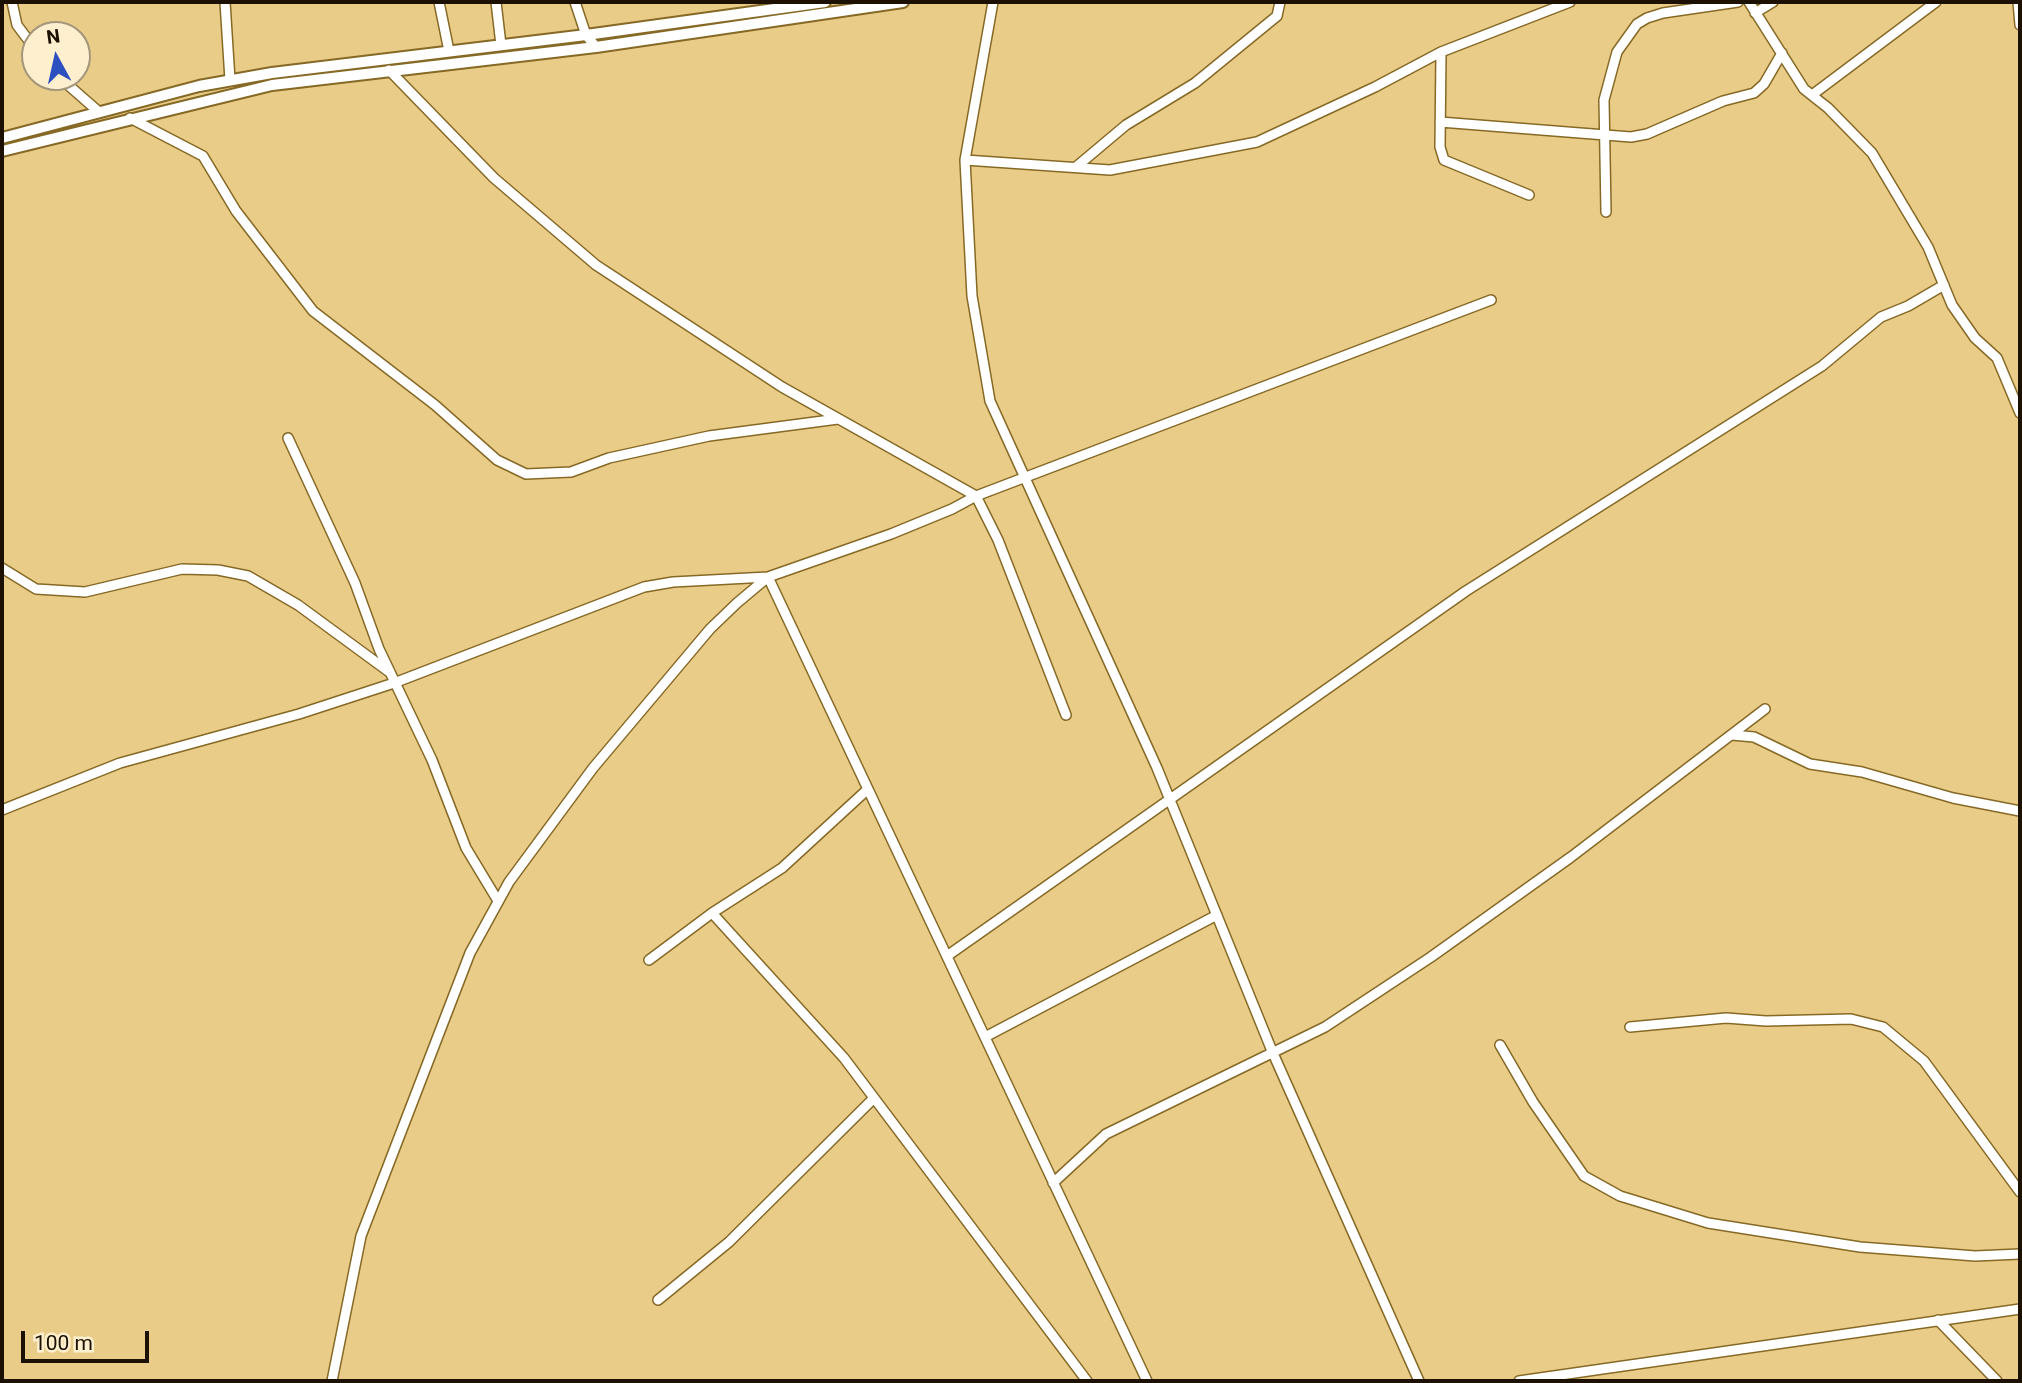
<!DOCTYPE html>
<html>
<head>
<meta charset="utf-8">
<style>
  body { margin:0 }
  #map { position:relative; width:2022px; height:1383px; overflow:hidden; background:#eacc89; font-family:Roboto,sans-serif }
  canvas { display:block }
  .frame { position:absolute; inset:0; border:4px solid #1c1000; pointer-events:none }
  .north { position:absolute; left:21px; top:21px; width:70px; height:70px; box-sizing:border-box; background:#feefce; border:2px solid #a4967c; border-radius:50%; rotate:352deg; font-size:19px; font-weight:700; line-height:28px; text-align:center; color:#1c1000 }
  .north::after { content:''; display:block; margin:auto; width:24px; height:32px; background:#2c50c0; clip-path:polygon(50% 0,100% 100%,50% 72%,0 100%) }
  .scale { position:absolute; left:21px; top:1331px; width:128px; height:32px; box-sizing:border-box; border:4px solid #1c1000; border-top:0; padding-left:9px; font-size:21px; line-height:24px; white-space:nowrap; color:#1c1000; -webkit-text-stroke:5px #feefce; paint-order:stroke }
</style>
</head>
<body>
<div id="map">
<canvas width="2022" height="1383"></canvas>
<div class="frame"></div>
<div class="north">N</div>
<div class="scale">100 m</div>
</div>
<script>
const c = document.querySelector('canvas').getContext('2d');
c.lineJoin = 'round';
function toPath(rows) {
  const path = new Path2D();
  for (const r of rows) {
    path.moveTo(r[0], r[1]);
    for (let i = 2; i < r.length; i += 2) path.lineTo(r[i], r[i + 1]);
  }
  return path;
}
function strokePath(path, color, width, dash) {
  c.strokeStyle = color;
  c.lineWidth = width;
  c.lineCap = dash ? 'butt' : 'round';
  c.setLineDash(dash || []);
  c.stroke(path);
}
const minor = toPath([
  [12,2,17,25,35,49],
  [225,2,230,80],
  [439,2,449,51],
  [496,2,501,45],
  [575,2,586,35,596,47],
  [993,2,965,160,972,296,990,401,1157,768,1272,1051,1419,1381],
  [1749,2,1804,89,1828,108,1872,153,1928,247,1952,305,1975,338,1997,358,2020,413],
  [2018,2,2020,25],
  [1755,13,1773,2],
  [1441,52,1440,147,1444,160,1529,195],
  [389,70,494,178,596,265,782,387,976,496,998,540,1066,715],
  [59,77,99,112],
  [1812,95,1936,2],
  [130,118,203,156,236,211,313,311,435,405,497,460,526,474,571,472,609,458,709,436,838,419],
  [1440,122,1631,137,1647,134,1723,101,1754,93,1764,84,1782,53],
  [965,160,1110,170,1257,142,1375,87,1441,52,1570,2],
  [1076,167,1126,125,1195,83,1277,16,1280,2],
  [1606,212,1604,100,1617,52,1637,24,1647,18,1663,13,1738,2],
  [288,438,355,583,379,649,432,760,466,848,498,901],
  [2,568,36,589,85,592,182,569,218,570,248,576,298,605,388,671],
  [1732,735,1754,737,1810,764,1862,772,1953,798,2020,811],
  [2,810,120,763,299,714,394,683,644,587,673,582,768,577,1147,1381],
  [712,913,844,1058,1087,1381],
  [947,956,1466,591,1822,366,1881,317,1908,306,1944,285],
  [649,960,712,913,782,868,868,789],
  [1630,1027,1726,1018,1766,1021,1851,1019,1883,1027,1924,1061,2020,1192],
  [985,1037,1217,915],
  [1500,1045,1533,1102,1584,1176,1620,1196,1708,1223,1860,1247,1975,1256,2020,1254],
  [1053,1183,1106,1134,1325,1027,1431,957,1571,857,1765,709],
  [658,1300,729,1242,874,1098],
  [1938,1320,1997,1381],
  [332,1381,361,1236,470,953,509,882,593,768,710,629,737,603,768,577,891,534,952,509,976,496,1491,300],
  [1519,1381,2020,1309]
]);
const major = toPath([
  [2,138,199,86,272,73,586,35,825,2],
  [2,151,272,85,596,47,903,2]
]);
strokePath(minor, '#856925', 12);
strokePath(major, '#856925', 14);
strokePath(minor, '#fff', 9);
strokePath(major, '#fff', 10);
</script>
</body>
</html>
